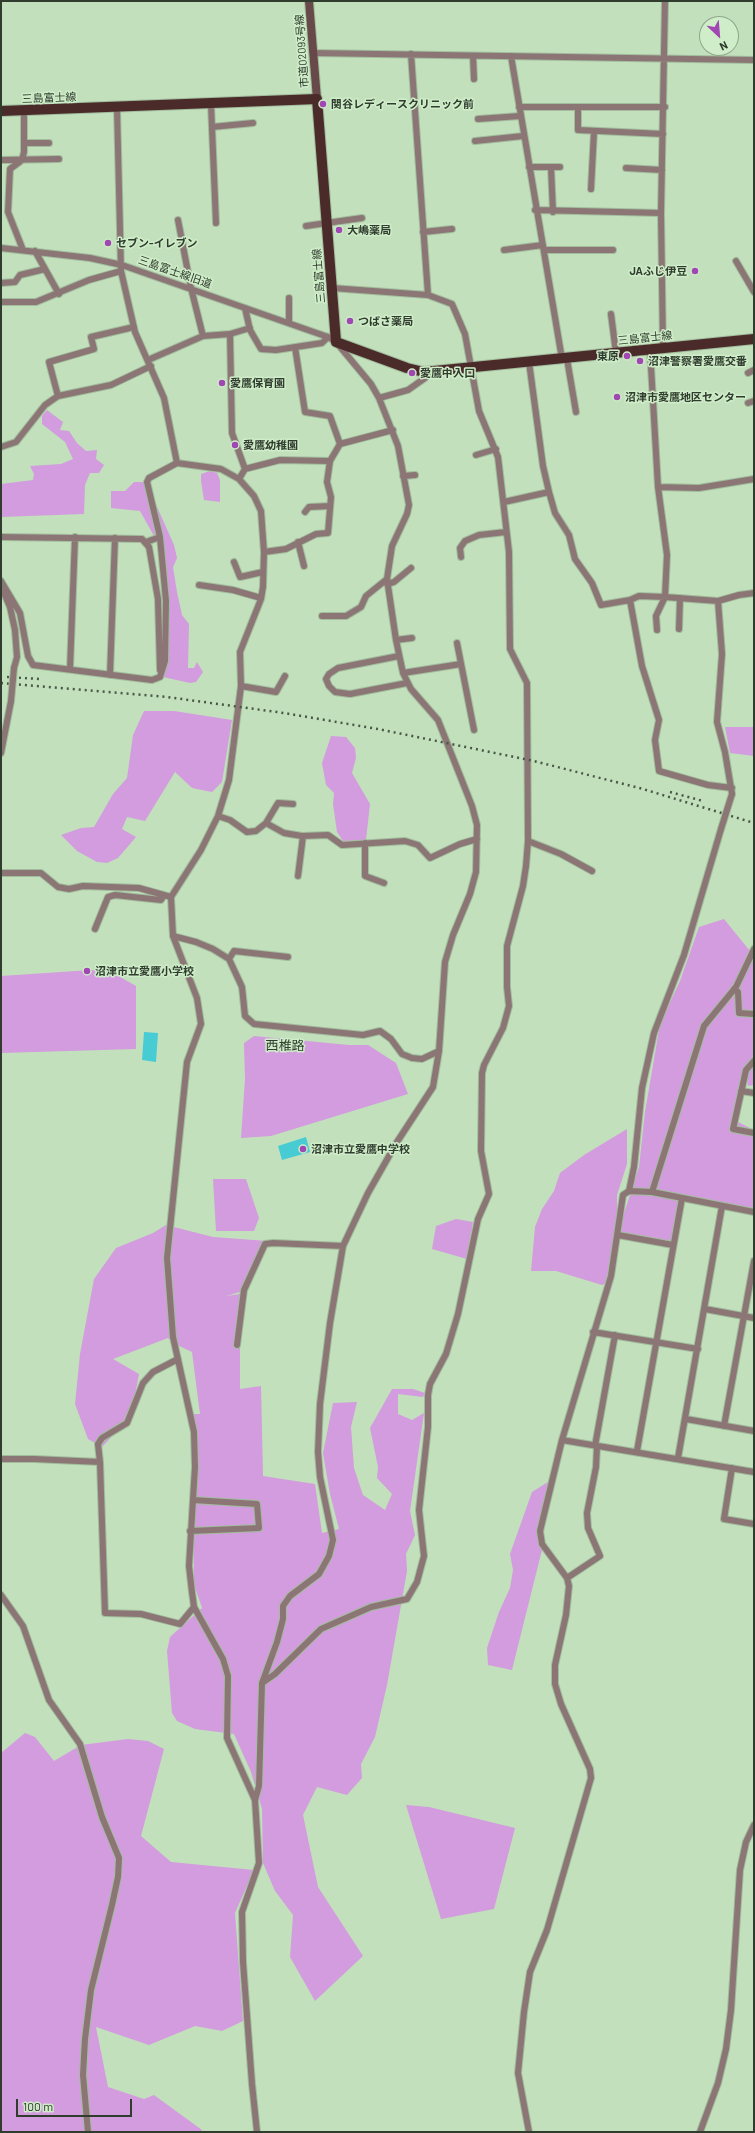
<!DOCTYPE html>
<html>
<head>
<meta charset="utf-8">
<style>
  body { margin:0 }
  #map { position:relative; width:755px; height:2133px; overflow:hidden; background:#c2e0bc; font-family:Barlow,sans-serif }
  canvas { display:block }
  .frame { position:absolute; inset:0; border:2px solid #303c2e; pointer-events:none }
  .north { position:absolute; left:699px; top:16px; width:40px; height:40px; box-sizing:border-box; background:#cfedc8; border:1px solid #8fa68a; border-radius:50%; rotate:154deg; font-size:11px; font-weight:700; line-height:16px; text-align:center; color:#303c2e }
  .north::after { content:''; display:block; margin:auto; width:14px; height:18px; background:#a047b3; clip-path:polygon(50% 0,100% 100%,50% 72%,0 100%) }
  .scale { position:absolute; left:16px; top:2099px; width:116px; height:18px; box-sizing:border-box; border:2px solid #303c2e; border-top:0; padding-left:5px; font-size:12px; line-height:14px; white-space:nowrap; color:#303c2e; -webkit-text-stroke:3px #cfedc8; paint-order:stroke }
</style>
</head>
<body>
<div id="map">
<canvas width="755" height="2133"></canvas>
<div class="frame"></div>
<div class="north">N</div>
<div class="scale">100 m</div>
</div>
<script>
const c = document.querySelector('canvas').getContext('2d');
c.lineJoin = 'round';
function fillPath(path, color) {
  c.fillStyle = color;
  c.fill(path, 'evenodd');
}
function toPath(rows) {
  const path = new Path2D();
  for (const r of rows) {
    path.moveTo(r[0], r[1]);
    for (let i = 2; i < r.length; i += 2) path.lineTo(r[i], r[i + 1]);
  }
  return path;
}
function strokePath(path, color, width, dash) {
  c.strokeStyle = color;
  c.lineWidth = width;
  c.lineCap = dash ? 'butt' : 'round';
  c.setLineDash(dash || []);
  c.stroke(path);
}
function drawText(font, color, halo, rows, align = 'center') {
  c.font = font + ' Barlow,"Noto Sans JP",sans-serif';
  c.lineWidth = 3;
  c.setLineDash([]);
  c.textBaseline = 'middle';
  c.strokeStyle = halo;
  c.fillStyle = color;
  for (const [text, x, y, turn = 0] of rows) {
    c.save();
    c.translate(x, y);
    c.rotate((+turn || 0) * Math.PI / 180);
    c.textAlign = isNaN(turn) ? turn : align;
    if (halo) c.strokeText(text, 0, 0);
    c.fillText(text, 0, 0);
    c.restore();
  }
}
fillPath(toPath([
  [47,410,63,422,60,430,69,431,77,443,86,451,97,450,96,459,104,465,99,473,90,473,85,485,84,514,1,517,1,484,33,480,34,474,30,466,61,464,73,459,65,442,42,424,42,416],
  [210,471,217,473,220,480,220,502,204,500,201,481,201,474],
  [134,482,146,482,174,545,177,558,173,567,177,592,182,615,189,624,188,668,194,668,197,662,203,672,196,682,190,683,163,677,167,666,166,654,169,605,163,571,163,552,140,511,111,508,111,491,125,491],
  [144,711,174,711,232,720,222,782,212,792,192,788,175,772,145,821,127,817,122,829,136,837,118,858,107,863,97,862,77,851,61,835,81,828,94,827,113,794,127,778,133,735],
  [725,727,754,727,754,756,730,753],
  [331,736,346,737,355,748,356,758,352,773,370,804,366,840,343,841,337,832,333,804,334,793,326,785,322,763],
  [724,919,754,956,754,1085,748,1086,746,1072,736,1121,754,1130,754,1208,682,1198,678,1218,674,1222,677,1225,672,1243,618,1232,639,1167,645,1112,660,1024,680,981,699,927],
  [106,969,136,986,136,1049,1,1053,1,976],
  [254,1036,349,1045,368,1045,396,1063,408,1094,271,1136,241,1138,245,1079,244,1043],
  [627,1129,627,1164,617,1195,617,1237,607,1283,602,1285,556,1271,531,1271,535,1227,542,1209,554,1191,560,1173,584,1155],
  [213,1179,246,1179,259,1218,254,1231,216,1231],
  [456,1219,473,1222,467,1259,432,1249,436,1226],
  [166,1225,213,1237,267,1241,240,1292,226,1296,240,1294,240,1389,261,1386,263,1476,315,1484,322,1533,339,1529,330,1494,323,1453,333,1403,357,1402,351,1427,354,1468,363,1495,385,1510,392,1494,377,1478,378,1467,370,1428,392,1389,413,1389,425,1393,423,1397,398,1394,398,1414,412,1420,424,1413,410,1511,415,1535,406,1554,407,1571,387,1685,375,1737,361,1764,362,1778,347,1795,317,1787,303,1815,318,1887,363,1956,315,2001,290,1957,293,1915,275,1891,263,1863,262,1809,251,1772,234,1734,195,1729,177,1721,172,1713,167,1651,170,1637,202,1608,194,1584,193,1414,200,1414,192,1352,175,1344,168,1338,113,1359,139,1374,131,1416,102,1447,88,1439,75,1404,80,1354,94,1279,116,1248,153,1233],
  [548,1482,551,1500,541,1536,542,1550,512,1670,488,1665,487,1648,499,1612,510,1588,513,1570,510,1554,532,1492],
  [25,1733,35,1737,54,1761,81,1745,128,1739,148,1741,164,1749,141,1836,171,1862,254,1870,235,1913,243,2021,222,2031,195,2026,149,2045,96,2027,108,2087,144,2099,154,2095,202,2130,201,2132,1,2132,1,1753],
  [406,1805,429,1807,515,1828,494,1909,441,1919]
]), '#d29cde');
fillPath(toPath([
  [144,1032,158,1033,156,1062,142,1060],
  [306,1137,310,1152,282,1160,278,1146]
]), '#47ccd3');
const street = toPath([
  [313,53,754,60],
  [473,56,474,79],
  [511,56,562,359],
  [211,104,216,223],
  [519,107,578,107],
  [117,108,121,271,135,332,164,398,177,463,221,469,239,479,254,496,261,511,264,552,263,587,261,599,240,652,241,686,229,780,218,816,201,850,171,897,173,936,197,998,201,1024,187,1062,167,1258,173,1337,194,1432,195,1467,189,1566,192,1592,194,1607,223,1659,228,1676,227,1738,255,1800],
  [478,119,520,116],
  [212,127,253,123],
  [663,134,578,130,578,107,665,107],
  [475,141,523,136],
  [24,143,49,143],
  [1,160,59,159],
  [529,167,560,167],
  [551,167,553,212],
  [626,168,662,170],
  [591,189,594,132],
  [535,210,661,213],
  [178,220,191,288,203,336,230,334,232,433,245,469,239,479],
  [306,226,362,218],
  [423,232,452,229],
  [1,248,90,258,122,265,328,337,336,342,371,384,379,398,398,446,409,505,407,514,392,546,387,579,396,640,403,673,411,689,438,720,472,806,477,825,476,872,470,894,453,935,445,962,439,1051,433,1087,397,1142,368,1193,343,1246,330,1323,320,1404,318,1452,320,1477,333,1540,329,1556,319,1574,290,1596,283,1606,283,1619,277,1642,262,1683],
  [23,250,8,212,10,169,22,160,24,152,24,110],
  [504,250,543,245],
  [544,250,613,250],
  [35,251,59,294],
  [736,261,754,292],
  [1,283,15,282,20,275,45,269],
  [332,288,428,295,411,54],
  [1,302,36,302,89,280,121,271],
  [245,308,250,330,261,349,276,350,322,343,328,337],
  [611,314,616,353],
  [289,323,289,298],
  [230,334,250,328],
  [295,347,305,412,330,416,340,444],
  [663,348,661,213,665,1],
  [650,349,658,487,667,555,665,597,718,601,722,654,717,722,725,752,732,794],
  [567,359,576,412],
  [148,360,203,336],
  [529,362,543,466,549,492,555,513,569,535,575,559,592,583,601,605,630,600,639,596,665,597,656,616,657,630],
  [748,373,754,370],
  [58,396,49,362,94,349,91,337,134,327],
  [379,398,408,390,425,378,430,371],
  [748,403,754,401],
  [1,447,16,442,45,405,58,396,111,385,151,366],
  [476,455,496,449],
  [245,469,280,460,330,461],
  [403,476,415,475],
  [658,487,699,488,754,479],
  [504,502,549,492],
  [305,512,309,507,330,506],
  [1,537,142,539,149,547,158,599,160,670],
  [146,542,160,537],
  [298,542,304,566],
  [264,552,286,549,316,534,328,533,331,497,327,482,330,461,340,444,393,430],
  [461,557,460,548,465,541,479,535,506,532],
  [234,562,240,577,263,572],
  [1,581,20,613,28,656,33,665,152,680,160,677,165,661,166,601,160,537,147,482,149,478,177,463],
  [387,584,394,582,411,568],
  [199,585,233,590,261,598],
  [1,586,10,607,15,630,17,657,14,668],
  [630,600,642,666,659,720,655,740,659,771,708,785,732,788],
  [718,601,739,595,754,593],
  [322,616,346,616,361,607,366,596,387,579],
  [679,629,680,598],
  [396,640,412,638],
  [457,643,474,730],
  [399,656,338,668,329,674,326,679,329,686,335,692,350,694,407,683],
  [70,669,75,537],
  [403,673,461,664],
  [110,675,115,538],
  [241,686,276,692,285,676],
  [1,753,11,701],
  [218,816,230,820,247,832,256,831,266,823,284,833,302,836,328,835,342,845,405,841,418,845,430,858,460,844,477,839],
  [266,823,278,803,293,804],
  [528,841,561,854,592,871],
  [365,843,365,876,384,883],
  [1,873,41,873,58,887,69,889,83,886,139,888,171,897],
  [298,876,303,836],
  [95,929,108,897,115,895,161,900,164,895],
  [173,936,196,942,213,949,229,959,242,987,245,1016,254,1024,363,1035,380,1031,391,1039,402,1054,412,1058,422,1059,439,1051],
  [229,959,234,951,288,957],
  [734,989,738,992,739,1013,754,1014],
  [754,1061,746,1070,733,1129,754,1133],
  [741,1091,754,1093],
  [629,1191,634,1167,642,1088,654,1033,684,955,721,829],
  [652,1192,704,1026,736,987,754,949],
  [618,1235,673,1245],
  [705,1309,754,1318],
  [593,1332,698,1349],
  [237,1345,244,1290,265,1244,273,1243,343,1246],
  [686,1419,754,1431],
  [724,1426,754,1261],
  [562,1440,754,1472],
  [595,1446,615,1335],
  [637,1451,682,1198],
  [678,1458,722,1206],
  [1,1459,34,1459,100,1462,105,1613,141,1614,180,1624,194,1607],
  [100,1462,98,1444,102,1438,127,1423,143,1383,153,1372,178,1359],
  [732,1468,724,1519,754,1524],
  [190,1531,259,1528,257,1504,193,1500],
  [567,1578,600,1556,588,1528,587,1513,596,1467,597,1446],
  [1,1595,23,1626,49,1700,80,1744,102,1817,119,1858,118,1877,112,1905,91,1990,85,2039,83,2075,88,2132],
  [257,2132,252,2084,243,1962,242,1912,259,1863,255,1800,259,1786,262,1683,275,1674,321,1629,371,1607,407,1599,417,1582,424,1556,419,1510,428,1427,428,1395,430,1384,446,1354,458,1314,478,1219,489,1194,481,1151,482,1073,484,1065,503,1028,509,1006,507,987,507,946,523,886,526,866,528,841,527,683,510,649,509,552,498,457,479,411,465,334,452,304,428,295],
  [529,2132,518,2073,524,2012,530,1972,547,1930,591,1778,590,1769,561,1704,555,1684,555,1665,566,1615,569,1586,567,1578,542,1544,540,1531,562,1440,611,1276,623,1195,629,1191,652,1192,754,1212],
  [700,2132,718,2083,726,2049,731,2010,740,1870,746,1842,754,1825]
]);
const secondary = toPath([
  [309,1,317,99]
]);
const primary = toPath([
  [1,111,317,99,336,342,407,368,424,372,754,339]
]);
strokePath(street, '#a2bc9d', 8);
strokePath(secondary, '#a2bc9d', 10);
strokePath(primary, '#a2bc9d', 12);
strokePath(street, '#8b7675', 6);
strokePath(secondary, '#664948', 8);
strokePath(primary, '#4b2a2a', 10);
strokePath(toPath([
  [7,677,39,679],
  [1,683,167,697,284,713,378,729,534,761,643,789,754,823],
  [670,792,703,801]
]), '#495846', 2.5, [2, 4]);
const streetBridge = toPath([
  [11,701,14,668],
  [721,829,732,794]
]);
strokePath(streetBridge, '#a2bc9d', 8, []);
strokePath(streetBridge, '#8b7675', 6);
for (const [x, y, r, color] of [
  [323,104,4,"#a047b3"],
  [339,230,4,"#a047b3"],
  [108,243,4,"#a047b3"],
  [695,271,4,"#a047b3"],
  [350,321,4,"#a047b3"],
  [627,356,4,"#a047b3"],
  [640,361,4,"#a047b3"],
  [412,373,4,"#a047b3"],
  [222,383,4,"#a047b3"],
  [617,397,4,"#a047b3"],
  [235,445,4,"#a047b3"],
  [87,971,4,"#a047b3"],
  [303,1149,4,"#a047b3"]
]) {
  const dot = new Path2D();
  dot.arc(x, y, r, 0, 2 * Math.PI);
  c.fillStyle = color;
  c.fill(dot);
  strokePath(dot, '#cfedc8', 1.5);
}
drawText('11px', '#303c2e', '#cfedc8', [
  ["市道02093号線",302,51,-94],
  ["三島富士線",49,98,-2],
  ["三島富士線旧道",175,272,19],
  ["三島富士線",319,276,-95],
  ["三島富士線",645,338,-6]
]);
drawText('bold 11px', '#303c2e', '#cfedc8', [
  ["関谷レディースクリニック前",331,104],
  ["大嶋薬局",347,230],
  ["セブン-イレブン",116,243],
  ["JAふじ伊豆",687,271,"right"],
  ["つばさ薬局",358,321],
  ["東原",619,356,"right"],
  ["沼津警察署愛鷹交番",648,361],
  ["愛鷹中入口",420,373],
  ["愛鷹保育園",230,383],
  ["沼津市愛鷹地区センター",625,397],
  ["愛鷹幼稚園",243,445],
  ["沼津市立愛鷹小学校",95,971],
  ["沼津市立愛鷹中学校",311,1149]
], 'left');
drawText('13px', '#303c2e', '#cfedc8', [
  ["西椎路",285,1046]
]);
</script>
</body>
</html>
